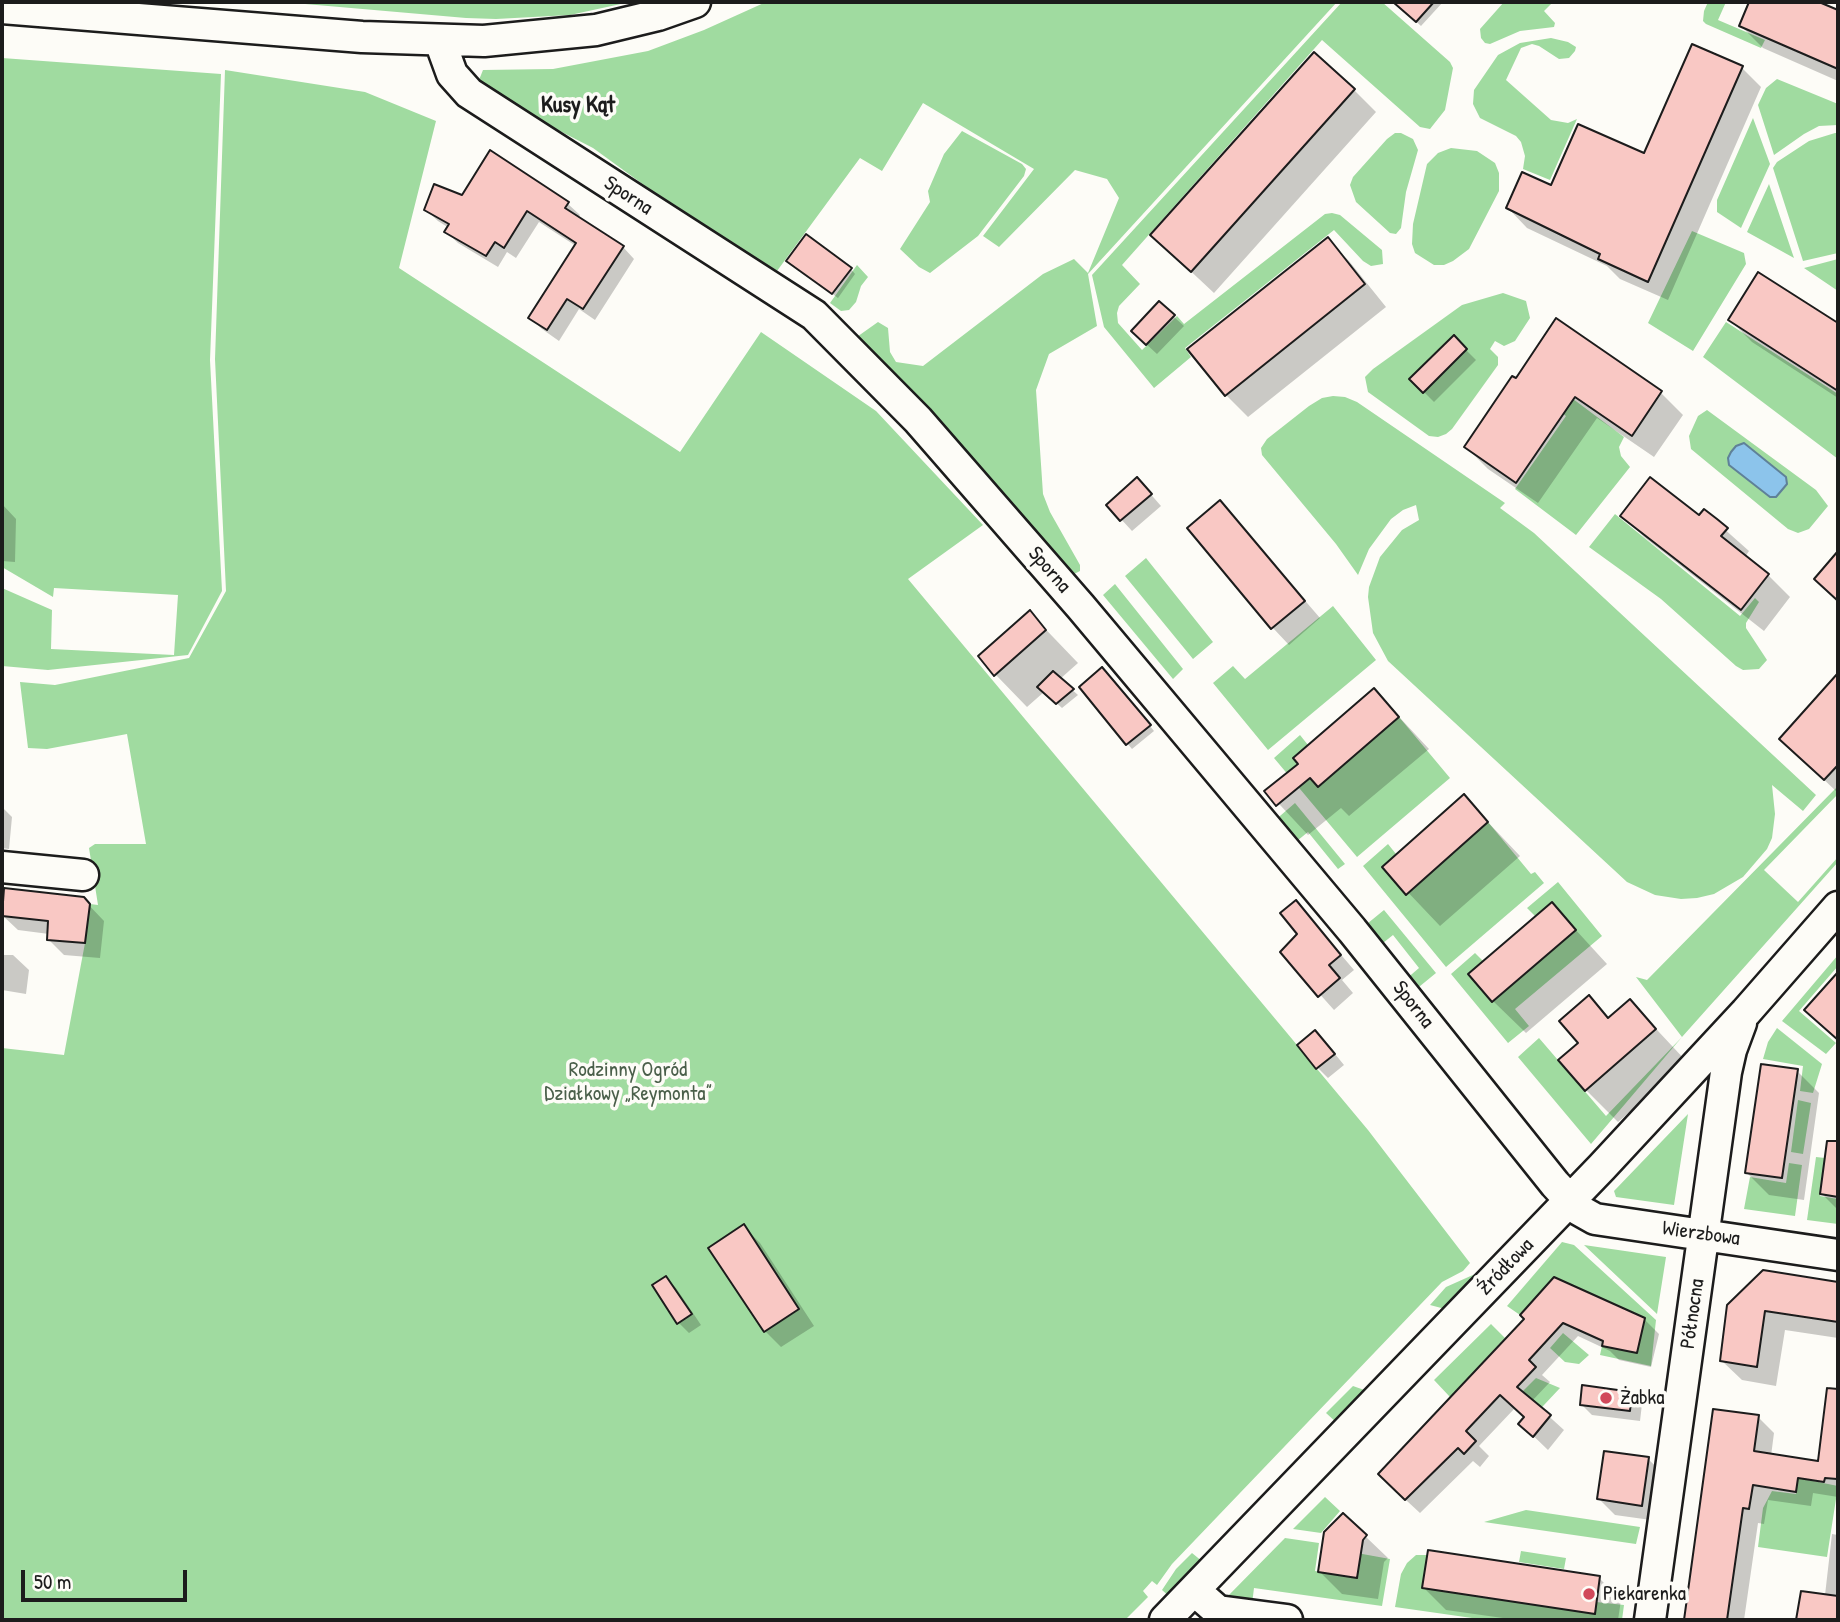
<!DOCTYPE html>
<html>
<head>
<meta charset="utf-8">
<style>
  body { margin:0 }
  #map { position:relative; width:1840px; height:1622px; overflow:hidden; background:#fdfcf7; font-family:"Patrick Hand",sans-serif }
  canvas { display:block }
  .frame { position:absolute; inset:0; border:4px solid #1c1c1c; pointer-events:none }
  .scale { position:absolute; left:21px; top:1570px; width:166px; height:32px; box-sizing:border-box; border:4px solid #1c1c1c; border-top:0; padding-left:9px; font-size:21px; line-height:24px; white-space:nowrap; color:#1c1c1c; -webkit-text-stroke:5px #fdfcf7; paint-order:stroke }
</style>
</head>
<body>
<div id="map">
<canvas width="1840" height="1622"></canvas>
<div class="frame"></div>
<div class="scale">50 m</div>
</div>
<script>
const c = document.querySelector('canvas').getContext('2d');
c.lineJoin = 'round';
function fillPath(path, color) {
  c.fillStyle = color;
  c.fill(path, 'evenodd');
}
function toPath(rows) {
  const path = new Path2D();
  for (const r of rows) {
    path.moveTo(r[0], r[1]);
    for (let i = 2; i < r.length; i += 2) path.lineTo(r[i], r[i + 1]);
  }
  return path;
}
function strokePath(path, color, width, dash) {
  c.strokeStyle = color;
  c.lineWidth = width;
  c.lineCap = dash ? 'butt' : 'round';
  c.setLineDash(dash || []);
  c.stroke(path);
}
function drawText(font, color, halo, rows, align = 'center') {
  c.font = font + ' "Patrick Hand",sans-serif';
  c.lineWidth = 7;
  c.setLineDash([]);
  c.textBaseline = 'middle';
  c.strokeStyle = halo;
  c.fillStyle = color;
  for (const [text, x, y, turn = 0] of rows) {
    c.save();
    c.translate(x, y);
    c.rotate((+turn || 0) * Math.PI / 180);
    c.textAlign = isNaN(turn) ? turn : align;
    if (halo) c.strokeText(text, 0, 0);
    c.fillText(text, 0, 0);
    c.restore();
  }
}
fillPath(toPath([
  [282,2,630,2,570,15,496,19,466,18],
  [766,2,1337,2,1088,274,1097,326,1049,354,1036,390,1043,494,1050,512,1080,565,1080,571,1074,574,1064,572,854,339,878,322,888,328,890,352,896,362,923,366,1043,274,1074,259,1088,273,1119,198,1107,179,1075,170,999,247,983,236,1034,169,923,103,882,171,860,158,777,271,648,188,593,148,517,109,510,100,499,99,487,92,479,80,483,70,553,69,648,51,704,30],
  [1342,2,1382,2,1450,62,1453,68,1445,110,1430,129,1420,127,1322,40,1122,265,1140,284,1119,306,1117,313,1118,323,1142,350,1177,316,1184,324,1325,214,1332,213,1340,215,1382,250,1383,264,1371,266,1363,261,1334,230,1185,348,1191,357,1154,388,1104,327,1092,275],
  [1504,2,1553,2,1544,11,1555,23,1554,27,1520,31,1490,44,1485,43,1481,38,1480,29],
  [1708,2,1726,2,1718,20,1765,40,1761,48,1706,24,1703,21,1704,11],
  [1551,38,1568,42,1576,47,1575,51,1569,58,1559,59,1539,46,1532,44,1521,48,1506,80,1551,120,1568,123,1577,119,1550,180,1523,169,1525,156,1521,142,1516,136,1480,118,1473,104,1474,90,1498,55,1520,43],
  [2,58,221,74,210,360,222,591,188,655,48,670,2,666,2,588,52,610,51,649,174,655,178,595,54,588,53,597,2,567],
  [225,70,365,92,436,121,399,268,680,452,761,332,876,411,983,525,908,579,1368,1130,1470,1263,1463,1271,1442,1282,1172,1564,1157,1585,1152,1581,1143,1591,1148,1597,1125,1620,2,1620,2,1048,64,1055,85,943,90,904,98,905,89,848,95,844,146,844,127,734,47,749,28,748,20,682,55,685,189,658,226,591,215,359],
  [1777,79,1838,104,1838,125,1819,126,1804,134,1774,155,1758,105,1766,88],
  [1753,118,1770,164,1741,228,1717,212,1717,200],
  [962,131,1022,164,1026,169,1024,176,978,236,930,273,919,267,900,249,930,202,928,191,944,154],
  [1395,133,1401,133,1413,139,1418,150,1406,192,1401,228,1396,234,1390,233,1356,202,1350,185,1353,177,1387,139],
  [1835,133,1838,133,1838,253,1803,261,1773,168,1777,162,1809,141],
  [1451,148,1477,151,1495,163,1499,173,1499,191,1469,249,1453,261,1444,265,1434,265,1415,253,1412,244,1413,224,1427,164,1438,153],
  [1769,184,1794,258,1747,232],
  [1692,231,1744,253,1746,264,1693,351,1648,323],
  [1838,259,1838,291,1804,268],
  [857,265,868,277,861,286,856,302,849,310,841,311,830,303],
  [1503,293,1526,301,1530,318,1515,341,1504,346,1495,341,1490,349,1498,357,1498,365,1452,429,1446,434,1438,437,1429,436,1368,392,1365,377,1373,369,1462,305],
  [1726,322,1838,394,1838,459,1703,357],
  [1333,396,1345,397,1357,402,1505,503,1500,508,1534,533,1816,795,1803,811,1772,785,1775,814,1772,838,1767,849,1743,877,1714,894,1697,898,1681,899,1655,895,1627,882,1388,661,1373,633,1368,597,1369,587,1380,557,1402,530,1419,520,1416,505,1403,510,1391,519,1369,549,1358,575,1336,544,1262,455,1261,448,1267,439,1309,406,1322,398],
  [1569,396,1624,437,1619,447,1621,456,1630,467,1576,535,1515,489,1566,416,1559,411],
  [1707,410,1816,490,1828,506,1809,529,1798,533,1788,529,1691,449,1689,436,1698,416],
  [1729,465,1787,484,1778,495,1770,497],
  [1615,514,1740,616,1755,598,1759,602,1746,623,1746,628,1767,660,1759,669,1743,670,1736,666,1661,599,1589,547],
  [1146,558,1213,642,1193,659,1125,576],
  [1115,584,1183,669,1173,679,1103,595],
  [1333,606,1376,660,1268,750,1213,683,1233,666,1245,679],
  [1399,717,1450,778,1357,857,1274,758,1300,735,1308,745,1293,758,1318,787],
  [1838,786,1838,794,1764,870,1798,902,1838,857,1838,862,1682,1037,1591,1144,1518,1057,1539,1038,1606,1116,1682,1037,1636,977,1647,980],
  [1295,803,1345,864,1338,869,1308,832,1292,845,1273,822],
  [1488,822,1531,874,1535,872,1544,883,1446,967,1363,866,1388,844,1396,854,1382,867,1407,895],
  [1558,882,1602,936,1515,1009,1529,1026,1508,1043,1451,974,1475,953,1483,961,1468,974,1492,1002,1576,930,1552,902,1535,916,1527,908],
  [1384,910,1436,973,1414,991,1405,980,1419,968,1393,935,1378,947,1362,928],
  [1838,955,1838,966,1799,1011,1836,1043,1826,1054,1782,1021],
  [1777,1028,1822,1064,1813,1093,1800,1091,1803,1066,1763,1059,1768,1042],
  [1798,1100,1811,1103,1803,1154,1791,1152],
  [1688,1114,1674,1205,1616,1197,1614,1191],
  [1816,1157,1825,1158,1820,1196,1838,1199,1838,1224,1807,1220],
  [1789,1163,1802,1165,1795,1216,1744,1209,1750,1177,1786,1183],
  [1562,1242,1574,1245,1656,1320,1651,1366,1600,1355,1602,1346,1637,1353,1645,1318,1554,1277,1520,1315,1507,1306],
  [1584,1245,1666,1257,1657,1314],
  [1484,1270,1445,1309,1430,1305,1446,1287],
  [1491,1324,1505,1338,1450,1397,1434,1380],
  [1563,1333,1589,1355,1579,1364,1565,1362,1550,1348],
  [1536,1378,1560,1388,1528,1422,1510,1404],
  [1353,1386,1367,1391,1337,1423,1326,1413],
  [1798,1478,1838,1486,1827,1557,1758,1547,1763,1508,1772,1491,1796,1494],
  [1325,1497,1340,1511,1321,1533,1293,1529],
  [1526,1510,1640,1527,1636,1544,1484,1522],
  [1285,1538,1319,1543,1315,1571,1353,1577,1357,1553,1390,1559,1382,1606,1254,1588,1252,1604,1226,1598],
  [1521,1551,1566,1558,1564,1569,1519,1562],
  [1192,1553,1203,1562,1171,1598,1162,1590,1176,1569],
  [1416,1555,1427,1555,1423,1588,1594,1614,1596,1602,1624,1605,1622,1620,1486,1620,1395,1607,1401,1574,1407,1563]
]), '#a0dba0');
const water = toPath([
  [1744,443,1786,477,1787,484,1776,497,1770,497,1729,465,1728,458,1731,452,1736,446,1744,443]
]);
fillPath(water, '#8cc4eb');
strokePath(water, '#5f8198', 2);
fillPath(toPath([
  [1395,2,1443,2,1421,26],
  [1751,2,1814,2,1838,12,1838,81,1763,48,1741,26],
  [1742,68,1761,87,1668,300,1620,279,1607,266,1527,228,1508,208,1552,187,1645,156],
  [1354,90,1376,112,1214,293,1152,235],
  [490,153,568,204,580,215,578,218,623,247,634,259,595,320,579,309,559,341,542,329,530,318,576,246,539,222,516,258,507,252,498,267,458,243,446,232,449,228,438,221,426,210,462,197],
  [1327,239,1349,261,1386,307,1248,417,1226,395],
  [793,265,851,269,855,274,838,298],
  [1759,274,1838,325,1838,398,1752,342,1730,320],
  [1173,316,1184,326,1157,354,1144,342],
  [1557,321,1661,393,1683,415,1654,457,1597,418,1538,503,1488,469,1466,447],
  [1454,338,1476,360,1434,402,1411,379],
  [1147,490,1161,506,1132,531,1108,505],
  [1220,502,1320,618,1289,645,1273,628,1189,529],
  [2,504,16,519,15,562,2,561],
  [1704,511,1749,551,1745,557,1768,575,1790,597,1764,631,1644,537,1622,515,1699,518],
  [1030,613,1078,663,1060,679,1078,695,1062,708,1044,692,1027,707,995,674],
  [1107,674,1154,731,1132,749,1081,688],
  [1838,676,1838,793,1781,739],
  [1374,690,1429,749,1349,816,1341,808,1308,835,1267,791,1301,764],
  [1464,797,1520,856,1440,926,1384,867],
  [2,807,12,817,9,849,2,848],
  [83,899,104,921,100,958,64,955,48,939,49,934,18,930,2,915],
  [1296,902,1354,970,1342,980,1353,993,1334,1010,1282,952,1299,934],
  [1552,904,1607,964,1526,1033,1493,1001],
  [2,955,13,955,29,970,26,994,2,990],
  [1589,998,1610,1019,1630,1001,1687,1062,1618,1122,1586,1090],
  [1326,1043,1344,1065,1328,1078,1317,1067],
  [1797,1071,1819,1093,1804,1200,1769,1195,1747,1173],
  [1827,1158,1838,1160,1838,1210,1822,1194],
  [744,1227,760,1243,814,1326,781,1347,765,1331],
  [1763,1272,1838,1283,1838,1338,1785,1330,1776,1386,1742,1380,1722,1361],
  [666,1278,676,1288,701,1325,689,1333,679,1323],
  [1527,1319,1644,1319,1659,1334,1651,1367,1619,1360,1610,1351,1578,1336,1542,1375,1550,1382,1532,1401,1564,1430,1548,1450,1521,1424,1526,1418,1515,1408,1479,1446,1489,1456,1480,1467,1473,1461,1420,1513,1394,1489],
  [1631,1393,1642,1404,1640,1421,1592,1415,1581,1404],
  [1715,1411,1758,1417,1774,1433,1771,1456,1819,1463,1825,1412,1838,1414,1838,1497,1813,1493,1811,1506,1768,1500,1764,1524,1758,1523,1744,1620,1686,1620],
  [1648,1459,1665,1475,1658,1521,1615,1515,1599,1499],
  [1343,1515,1388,1558,1384,1562,1378,1599,1342,1594,1320,1572],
  [1832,1534,1838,1535,1838,1620,1798,1620,1803,1592,1825,1595],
  [1599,1578,1621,1600,1618,1620,1517,1620,1446,1610,1424,1588]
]), '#0003');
const building = toPath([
  [1393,2,1434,2,1416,22,1393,2],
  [1749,2,1819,2,1838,10,1838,69,1739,26,1749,2],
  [1692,44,1743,66,1648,282,1598,259,1600,254,1506,208,1522,172,1551,185,1578,124,1644,153,1692,44],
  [1314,52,1355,89,1191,272,1150,235,1314,52],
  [490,150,569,202,565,208,624,246,583,309,567,299,547,330,528,318,576,243,527,211,504,248,495,242,486,256,444,232,449,224,424,210,434,184,462,195,490,150],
  [806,234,852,268,832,294,786,261,806,234],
  [1328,237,1365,284,1225,396,1187,349,1328,237],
  [1758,272,1838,323,1838,391,1728,320,1758,272],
  [1159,301,1175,315,1146,345,1131,331,1159,301],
  [1556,318,1662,391,1632,436,1575,397,1516,483,1464,447,1512,376,1516,378,1556,318],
  [1454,335,1467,349,1423,393,1409,379,1454,335],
  [1137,477,1152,494,1120,521,1106,505,1137,477],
  [1650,477,1699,515,1704,509,1717,519,1728,528,1721,536,1769,574,1741,610,1620,516,1650,477],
  [1220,500,1305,601,1271,629,1187,528,1220,500],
  [1838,551,1838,601,1814,579,1838,551],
  [1030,610,1046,630,994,676,978,656,1030,610],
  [1102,667,1151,725,1126,745,1079,687,1102,667],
  [1053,671,1074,689,1056,704,1037,687,1053,671],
  [1838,673,1838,765,1824,780,1779,739,1838,673],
  [1374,688,1399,717,1318,787,1310,778,1276,806,1264,791,1298,764,1293,758,1374,688],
  [1464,794,1488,822,1406,895,1382,867,1464,794],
  [4,888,84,897,90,904,85,943,47,940,48,921,2,916,4,888],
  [1296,900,1341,955,1329,965,1340,978,1318,997,1280,952,1297,934,1280,913,1296,900],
  [1552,902,1576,930,1492,1002,1468,974,1552,902],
  [1838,972,1838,1040,1804,1010,1838,972],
  [1589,995,1608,1018,1630,999,1656,1029,1585,1091,1558,1060,1578,1043,1559,1021,1589,995],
  [1315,1030,1335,1054,1316,1069,1297,1045,1315,1030],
  [1761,1064,1798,1069,1782,1178,1745,1173,1761,1064],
  [1827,1141,1838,1141,1838,1197,1820,1194,1827,1141],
  [744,1224,799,1309,764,1332,708,1248,744,1224],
  [1763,1270,1838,1282,1838,1322,1765,1311,1757,1367,1720,1361,1727,1305,1763,1270],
  [666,1276,692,1314,677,1324,652,1285,666,1276],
  [1554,1277,1645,1318,1637,1353,1602,1346,1603,1341,1563,1323,1529,1360,1536,1367,1517,1387,1551,1415,1533,1437,1518,1424,1524,1417,1500,1395,1466,1431,1476,1441,1464,1454,1458,1448,1405,1500,1378,1474,1524,1319,1520,1315,1554,1277],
  [1582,1385,1632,1392,1630,1411,1580,1405,1582,1385],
  [1827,1388,1838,1389,1837,1479,1825,1478,1824,1482,1798,1478,1796,1492,1753,1485,1749,1509,1743,1508,1727,1620,1684,1620,1713,1409,1759,1415,1754,1451,1818,1461,1827,1388],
  [1604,1451,1649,1457,1642,1506,1597,1499,1604,1451],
  [1343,1513,1367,1535,1363,1540,1357,1578,1318,1572,1324,1532,1343,1513],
  [1428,1550,1600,1576,1595,1614,1422,1588,1428,1550],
  [1801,1591,1838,1596,1838,1620,1796,1620,1801,1591]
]);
fillPath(building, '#f9c8c4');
strokePath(building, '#1c1c1c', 2);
const minor = toPath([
  [2,8,362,37,484,41,596,30,658,15,695,2],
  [440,41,452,74,469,93,814,315,918,420,1081,607,1352,930,1555,1184,1579,1210,1595,1219,1838,1255],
  [2,867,83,875],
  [1194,1590,1218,1611,1287,1620],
  [1165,1620,1602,1167,1746,1012,1838,907],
  [1650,1620,1726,1072,1731,1050,1741,1023]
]);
strokePath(minor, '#1c1c1c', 35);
strokePath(minor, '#fdfcf7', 30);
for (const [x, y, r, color] of [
  [1606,1398,7,"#d1495b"],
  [1589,1594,7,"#d1495b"]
]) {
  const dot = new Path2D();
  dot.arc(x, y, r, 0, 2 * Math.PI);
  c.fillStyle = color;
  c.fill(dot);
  strokePath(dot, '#fdfcf7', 2.5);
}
drawText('21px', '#1c1c1c', '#fdfcf7', [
  ["Sporna",628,196,33],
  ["Sporna",1049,570,49],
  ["Sporna",1413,1005,52],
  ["Wierzbowa",1701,1234,8],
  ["Źródłowa",1506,1267,-46],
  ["Północna",1693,1314,-82]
]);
drawText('21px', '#4a5f4a', '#fdfcf7', [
  ["Rodzinny Ogród",628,1070],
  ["Działkowy „Reymonta”",628,1094]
]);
drawText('21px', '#1c1c1c', '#fdfcf7', [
  ["Żabka",1620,1398],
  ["Piekarenka",1603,1594]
], 'left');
drawText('bold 23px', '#1c1c1c', '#fdfcf7', [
  ["Kusy Kąt",578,106]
]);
</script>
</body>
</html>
